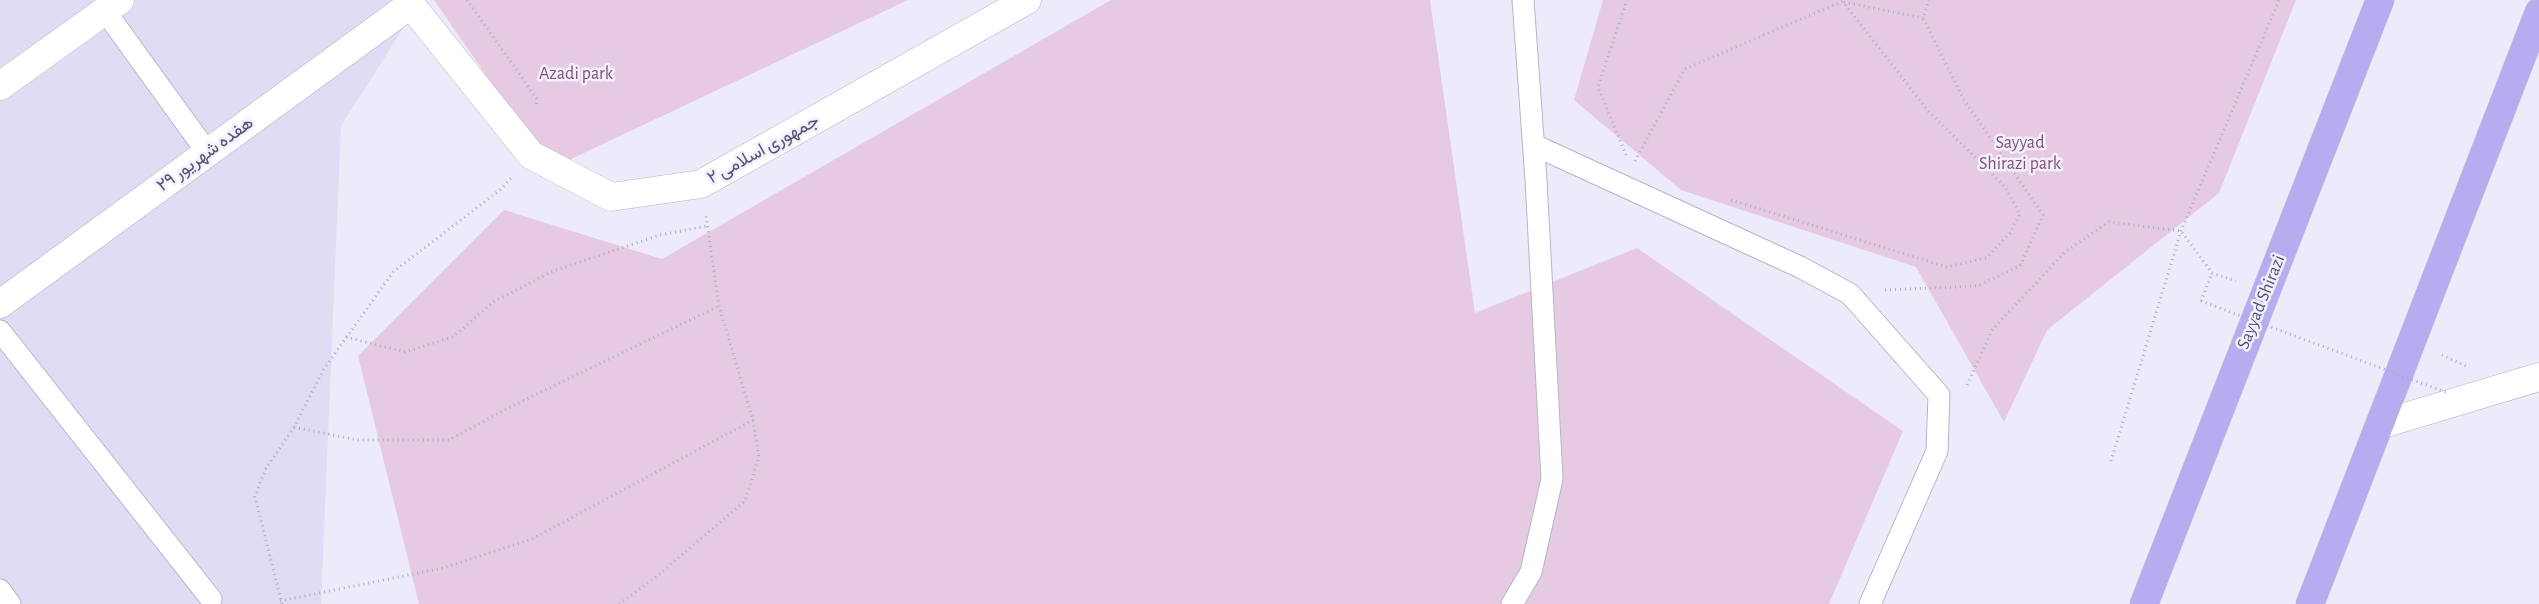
<!DOCTYPE html>
<html>
<head>
<meta charset="utf-8">
<style>
  body { margin:0 }
  canvas { display:block; background:#edeafa }
</style>
</head>
<body>
<canvas width="2539" height="604"></canvas>
<script>
const c = document.querySelector('canvas').getContext('2d');
c.lineJoin = 'round';
function fillPath(path, color) {
  c.fillStyle = color;
  c.fill(path, 'evenodd');
}
function toPath(rows) {
  const path = new Path2D();
  for (const r of rows) {
    path.moveTo(r[0], r[1]);
    for (let i = 2; i < r.length; i += 2) path.lineTo(r[i], r[i + 1]);
  }
  return path;
}
function strokePath(path, color, width, dash) {
  c.strokeStyle = color;
  c.lineWidth = width;
  c.lineCap = dash ? 'butt' : 'round';
  c.setLineDash(dash || []);
  c.stroke(path);
}
function drawText(font, color, halo, rows, align = 'center') {
  c.font = font + ' "Alegreya Sans",Vazirmatn,sans-serif';
  c.lineWidth = 5;
  c.setLineDash([]);
  c.textBaseline = 'middle';
  c.strokeStyle = halo;
  c.fillStyle = color;
  for (const [text, x, y, turn = 0] of rows) {
    c.save();
    c.translate(x, y);
    c.rotate((+turn || 0) * Math.PI / 180);
    c.textAlign = isNaN(turn) ? turn : align;
    if (halo) c.strokeText(text, 0, 0);
    c.fillText(text, 0, 0);
    c.restore();
  }
}
fillPath(toPath([
  [0,0,421,0,341,126,321,604,0,604]
]), '#dfddf3');
fillPath(toPath([
  [434,0,908,0,569,160,539,151],
  [1111,0,1430,0,1475,313,1637,248,1903,431,1829,604,419,604,358,356,504,210,662,259],
  [1603,0,2296,0,2219,193,2047,330,2004,422,1916,267,1681,190,1574,100]
]), '#e6cae2');
const lane = toPath([
  [105,11,207,152],
  [1534,145,1800,267,1850,294,1939,395,1937,451,1870,604],
  [0,331,211,599],
  [0,590,10,604],
  [1512,604,1531,572,1552,479,1536,180,1523,0]
]);
const street = toPath([
  [407,0,531,155,611,197,701,184,1027,0],
  [0,86,120,0],
  [0,304,410,5],
  [2379,425,2539,377]
]);
const primary = toPath([
  [2144,604,2380,0],
  [2310,604,2539,12]
]);
strokePath(lane, '#b5b5cd', 23);
strokePath(street, '#b5b5cd', 29);
strokePath(primary, '#c7c8d2', 29);
strokePath(toPath([
  [467,0,537,99,536,107],
  [1844,2,1923,18],
  [1626,155,1598,87,1627,0],
  [1635,161,1685,69,1843,1],
  [1731,200,1947,267,1986,258,2010,233,2020,214,2005,187,1929,112,1843,2],
  [1885,290,1977,286,2020,266,2043,215,1964,100,1923,18,1929,0],
  [2201,301,2212,273],
  [346,337,405,352,453,337,493,302,551,272,660,235,707,226],
  [2442,355,2466,366],
  [1967,385,1992,330,2066,251,2109,222,2181,231,2212,273,2236,281],
  [294,427,357,440,449,440,512,406,719,306],
  [2111,461,2181,231,2279,0],
  [280,601,443,568,532,539,753,420],
  [282,604,255,497,265,470,294,427,324,369,393,272,500,190,511,178],
  [619,604,657,576,745,501,759,457,753,420,719,306,706,216]
]), '#a8abd1', 3, [1, 4]);
strokePath(lane, '#fff', 21);
strokePath(street, '#fff', 28);
strokePath(primary, '#b7acf0', 28);
strokePath(toPath([
  [2201,301,2448,393]
]), '#a8abd1', 3, [1, 4]);
drawText('18px', '#815075', '#f2f0fd', [
  ["Azadi park",576,74],
  ["Sayyad",2020,143],
  ["Shirazi park",2020,164]
]);
drawText('18px', '#515472', '#f2f0fd', [
  ["جمهوری اسلامی ۲",763,149,-29],
  ["هفده شهریور ۲۹",205,154,-36],
  ["Sayyad Shirazi",2261,302,-68]
]);
</script>
</body>
</html>
